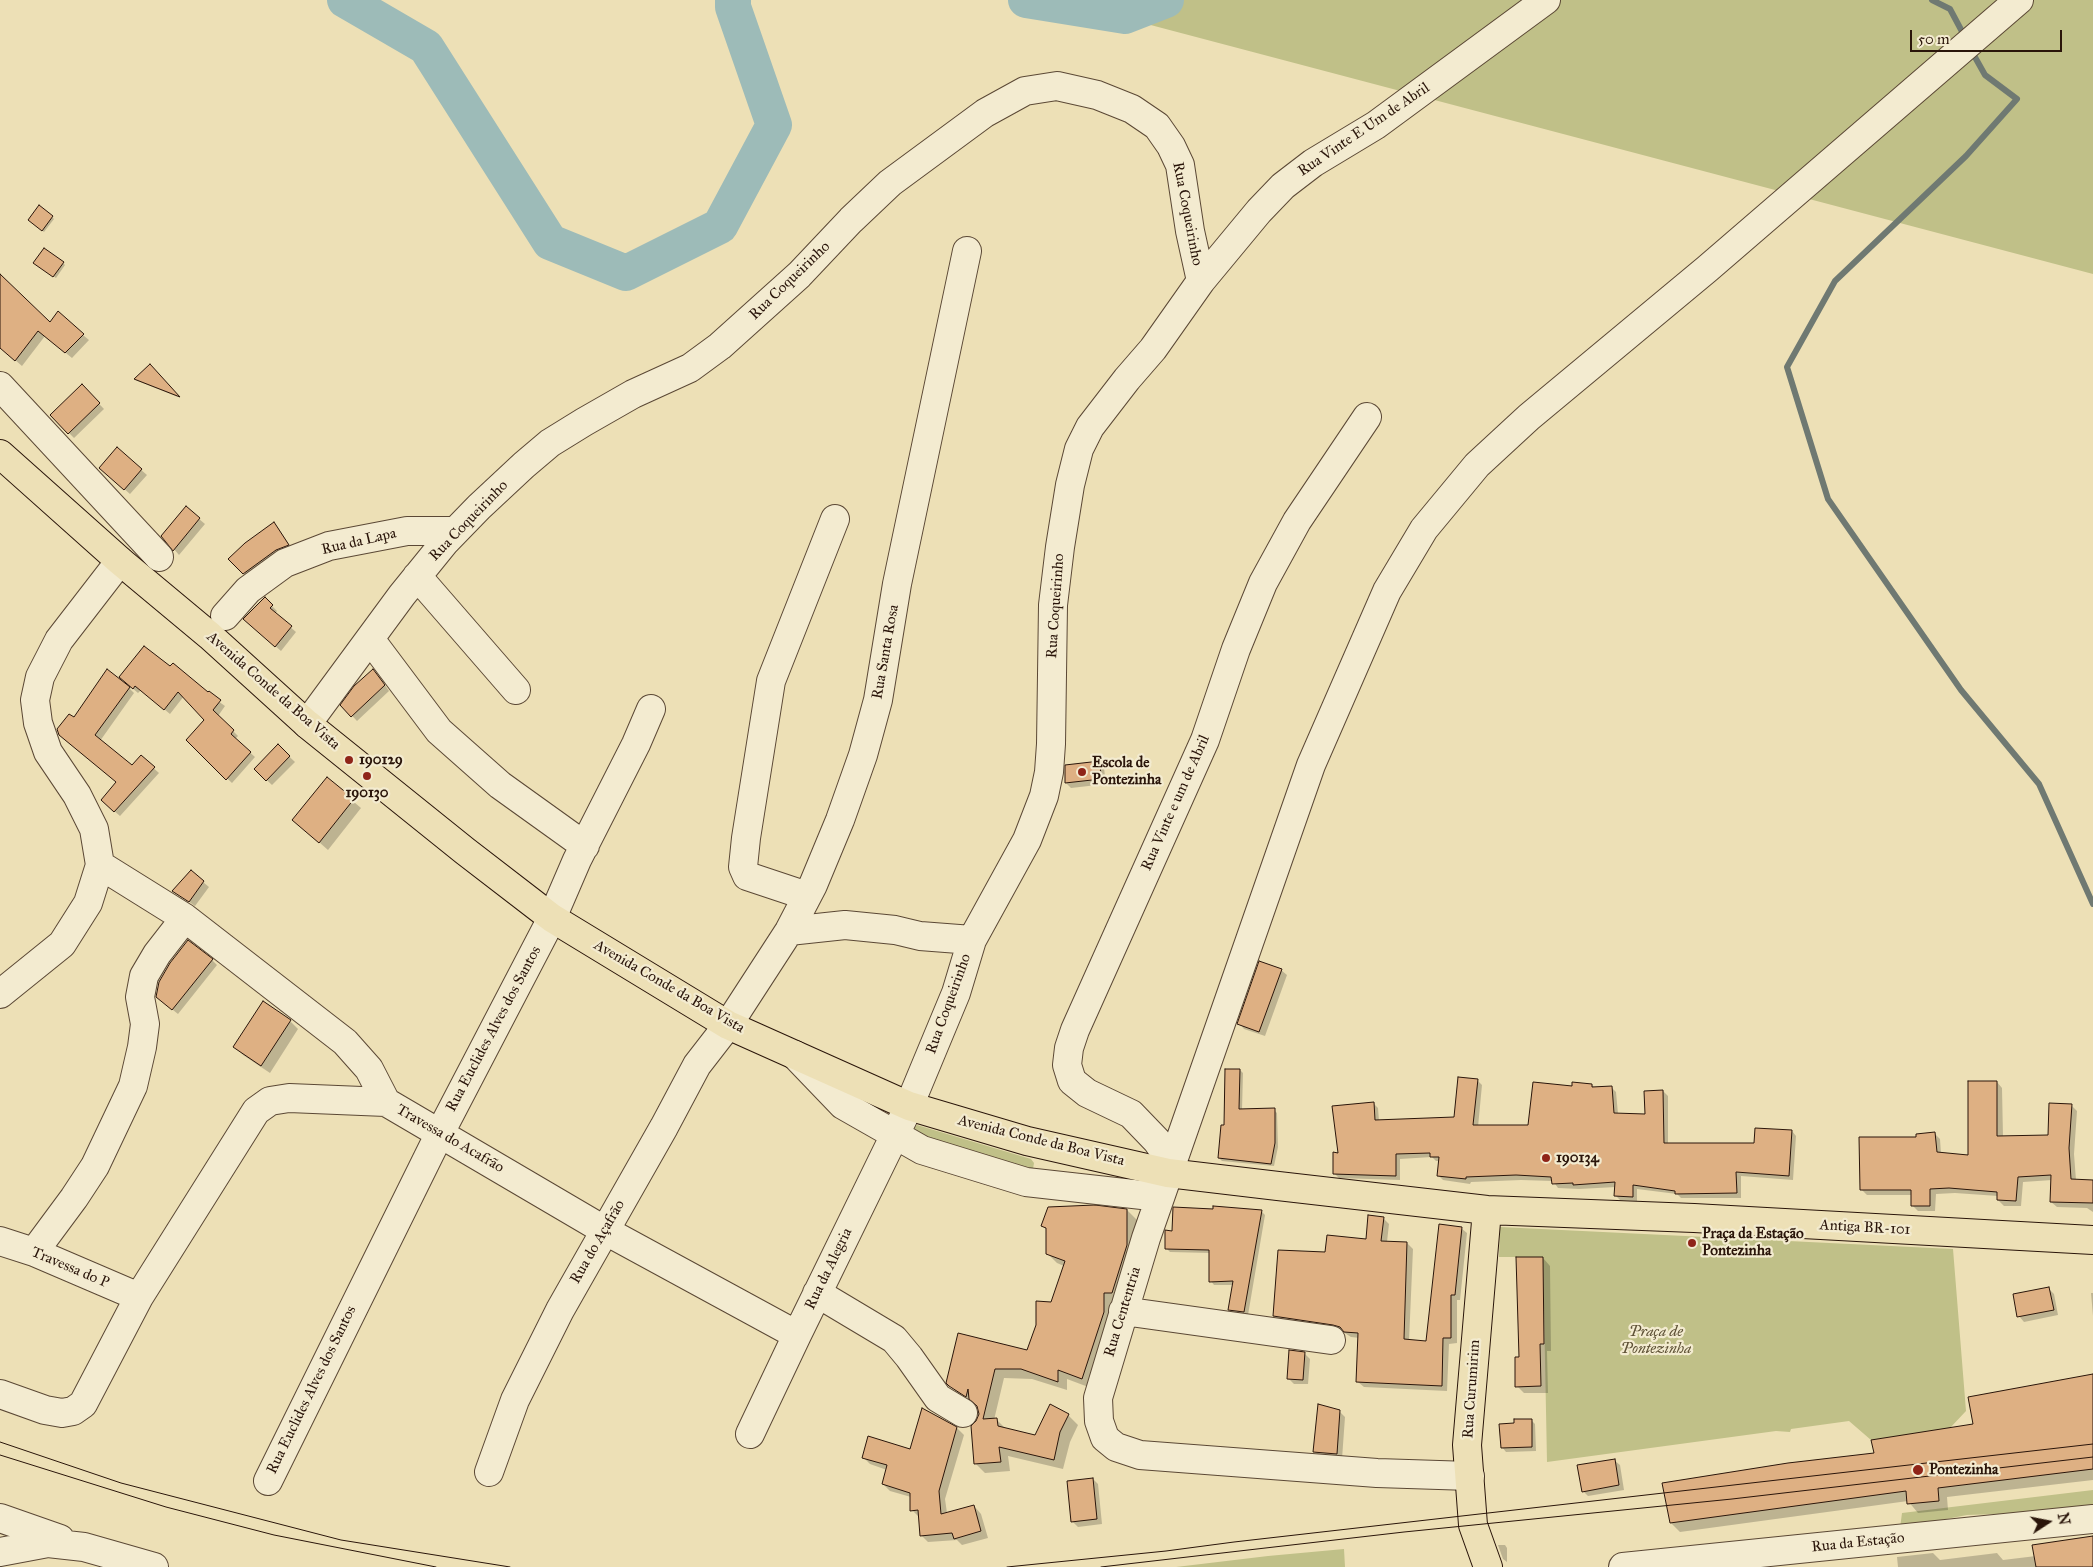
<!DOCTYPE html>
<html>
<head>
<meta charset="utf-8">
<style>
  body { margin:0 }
  #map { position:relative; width:2093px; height:1567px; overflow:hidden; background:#ede0b6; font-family:"IM FELL Great Primer",serif }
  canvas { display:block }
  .north { position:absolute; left:2023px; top:1497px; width:50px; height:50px; -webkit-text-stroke:4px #f3ebd0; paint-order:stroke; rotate:79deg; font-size:14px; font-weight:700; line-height:20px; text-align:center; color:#2a150a }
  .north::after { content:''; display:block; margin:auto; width:18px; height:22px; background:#2a150a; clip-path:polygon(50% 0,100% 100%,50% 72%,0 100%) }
  .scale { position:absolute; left:1910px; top:30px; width:152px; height:22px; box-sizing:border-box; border:2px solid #2a150a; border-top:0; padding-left:6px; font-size:15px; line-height:18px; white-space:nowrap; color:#2a150a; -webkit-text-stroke:4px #f3ebd0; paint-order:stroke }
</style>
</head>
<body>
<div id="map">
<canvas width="2093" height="1567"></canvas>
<div class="north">N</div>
<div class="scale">50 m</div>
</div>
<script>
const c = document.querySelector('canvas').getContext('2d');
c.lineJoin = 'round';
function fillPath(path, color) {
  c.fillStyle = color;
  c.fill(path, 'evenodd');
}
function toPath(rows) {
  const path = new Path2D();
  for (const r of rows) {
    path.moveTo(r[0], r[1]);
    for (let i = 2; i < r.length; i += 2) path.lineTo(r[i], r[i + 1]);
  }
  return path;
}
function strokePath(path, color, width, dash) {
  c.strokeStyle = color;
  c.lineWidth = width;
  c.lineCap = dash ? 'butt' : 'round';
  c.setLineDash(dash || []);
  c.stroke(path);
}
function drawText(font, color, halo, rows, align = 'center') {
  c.font = font + ' "IM FELL Great Primer",serif';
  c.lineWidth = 4.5;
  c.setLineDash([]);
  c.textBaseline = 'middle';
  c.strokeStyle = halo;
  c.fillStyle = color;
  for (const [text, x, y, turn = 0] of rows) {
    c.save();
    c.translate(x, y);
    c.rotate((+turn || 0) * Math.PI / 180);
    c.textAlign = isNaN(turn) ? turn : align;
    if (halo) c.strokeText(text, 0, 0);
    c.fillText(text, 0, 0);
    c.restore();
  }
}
fillPath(toPath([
  [1056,0,2093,0,2093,274],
  [917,1125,1031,1159,1034,1163,1033,1169,1030,1171,913,1135,912,1129],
  [1500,1227,1953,1249,1966,1411,1950,1428,1871,1440,1849,1421,1791,1429,1790,1432,1776,1431,1547,1462,1543,1257,1499,1257],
  [2093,1490,2093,1511,1967,1515,1900,1528,1902,1513],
  [1344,1549,1345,1567,1176,1567,1268,1556]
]), '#c0c088');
fillPath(toPath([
  [52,217,54,219,44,232,32,222],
  [63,263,65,265,56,278,37,265],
  [0,274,50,324,83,335,89,340,72,358,45,336,22,366,0,347],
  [150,366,178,397,135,380],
  [82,386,104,409,74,438,51,415],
  [117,449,147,475,130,494,106,473],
  [186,508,205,524,179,555,163,536],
  [278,528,292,549,249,578,230,559],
  [265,599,277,611,275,614,296,632,281,651,250,624],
  [107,671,129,688,131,687,121,677,208,694,225,706,218,716,238,736,235,739,255,757,232,783,187,740,206,720,184,696,170,714,141,690,138,693,131,687,130,689,134,693,100,741,132,767,141,757,159,773,120,816,107,805,118,783,74,719],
  [378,675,389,691,357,721,342,705],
  [278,746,295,762,272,785,255,769],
  [1099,763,1104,768,1106,784,1071,788,1066,783],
  [327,779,361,808,328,850,294,820],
  [191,872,209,887,195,906,174,891],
  [212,960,217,965,178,1014,163,1002],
  [1281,970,1287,975,1265,1036,1244,1029,1239,1023],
  [290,1021,298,1029,270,1073,243,1055,235,1047],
  [1240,1070,1243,1073,1242,1110,1274,1110,1277,1113,1278,1147,1274,1166,1222,1161,1219,1158,1225,1127],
  [1477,1080,1482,1085,1478,1127,1530,1127,1573,1088,1592,1085,1595,1088,1611,1087,1616,1092,1618,1114,1647,1115,1663,1091,1668,1096,1668,1144,1755,1145,1792,1131,1796,1136,1793,1180,1741,1176,1741,1198,1681,1198,1677,1194,1637,1189,1637,1201,1620,1200,1616,1196,1616,1187,1579,1189,1558,1188,1553,1181,1521,1180,1471,1182,1470,1184,1443,1180,1439,1176,1440,1161,1436,1161,1432,1157,1400,1159,1400,1180,1339,1178,1334,1173,1339,1154,1374,1104,1378,1108,1379,1121,1455,1118],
  [1997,1082,2002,1088,2003,1137,2050,1136,2071,1105,2077,1111,2074,1154,2076,1180,2093,1181,2093,1212,2087,1208,2057,1207,2051,1202,2052,1180,2023,1182,2021,1206,2004,1206,1998,1200,1998,1196,1955,1193,1936,1194,1935,1211,1918,1211,1912,1205,1913,1195,1867,1195,1861,1189,1917,1138,1934,1133,1940,1139,1941,1154,1969,1156],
  [1127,1210,1137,1220,1137,1255,1091,1388,1067,1379,1067,1390,1032,1379,1004,1378,994,1420,997,1420,1006,1429,1035,1437,1050,1406,1068,1415,1078,1425,1070,1442,1063,1469,1008,1456,1010,1471,985,1473,975,1463,980,1413,977,1402,976,1405,960,1396,950,1385,1028,1352,1052,1303,1064,1266,1057,1263,1047,1253,1047,1230,1043,1226],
  [1261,1211,1265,1215,1248,1315,1233,1313,1229,1309,1234,1285,1214,1285,1211,1281,1210,1253,1170,1252,1166,1248,1174,1232],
  [1383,1218,1389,1224,1387,1242,1407,1243,1413,1249,1409,1341,1427,1342,1461,1228,1467,1233,1460,1300,1457,1300,1457,1343,1449,1344,1447,1391,1364,1387,1358,1382,1360,1338,1351,1337,1340,1330,1280,1321,1275,1316,1326,1254,1367,1241],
  [1543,1258,1550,1266,1551,1351,1547,1351,1548,1393,1524,1393,1517,1386,1520,1358],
  [2049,1289,2054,1294,2058,1315,2024,1322,2019,1316],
  [2091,1293,2093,1293,2093,1316],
  [1304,1353,1310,1359,1308,1384,1294,1384,1289,1379],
  [2093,1376,2093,1480,1947,1497,1948,1510,1918,1513,1908,1501,1680,1532,1671,1523,1875,1454,1975,1425],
  [1339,1411,1345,1417,1342,1459,1320,1457,1315,1452],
  [1531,1420,1535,1424,1536,1451,1506,1452,1502,1447],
  [957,1428,964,1435,945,1499,947,1513,974,1506,981,1514,988,1538,962,1545,957,1540,928,1542,921,1535,919,1517,912,1510,911,1497,890,1491,883,1484,887,1470,870,1464,863,1457,911,1450],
  [1614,1460,1620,1465,1624,1490,1588,1496,1583,1491],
  [1093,1479,1098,1484,1102,1524,1078,1527,1072,1521],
  [2093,1538,2093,1567,1898,1567,1897,1557,1933,1553,1940,1560,1997,1553,2003,1560,2036,1556],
  [1498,1545,1505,1545,1507,1548,1507,1562,1503,1559]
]), '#0003');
strokePath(toPath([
  [1932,0,1950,9,1966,39],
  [1971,50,1985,75,2017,99,1966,156,1835,281,1787,367,1828,499,1961,690,2039,784,2093,904]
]), '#6f7972', 6);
strokePath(toPath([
  [345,0,426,47,550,242,626,273,720,226,774,125,733,7,733,0],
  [1026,0,1125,16,1166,0]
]), '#9dbbb8', 36);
const building = toPath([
  [39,205,53,216,42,231,28,220,39,205],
  [44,248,64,262,53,277,33,263,44,248],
  [0,274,50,322,58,311,84,334,65,353,38,331,15,361,0,348,0,274],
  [150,364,180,397,134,379,150,364],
  [82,384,100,403,68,434,50,415,82,384],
  [117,447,142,469,124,490,99,468,117,447],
  [186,506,200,518,173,551,161,536,186,506],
  [274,522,289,545,276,550,243,574,228,559,245,543,274,522],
  [265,597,273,605,270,608,292,626,275,647,243,619,265,597],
  [144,646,170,666,173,663,208,692,209,691,221,700,213,710,234,730,231,734,251,752,226,780,186,740,204,720,178,692,164,710,135,686,133,689,119,677,144,646],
  [107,669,130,687,95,735,132,765,141,755,155,767,114,812,101,800,116,782,59,735,57,729,69,714,74,717,107,669],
  [373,669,385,685,351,717,340,705,354,686,373,669],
  [278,744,290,756,266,781,254,769,278,744],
  [1100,761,1101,779,1065,783,1065,765,1100,761],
  [327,777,354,799,319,843,292,820,327,777],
  [191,870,204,881,189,902,172,891,191,870],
  [188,940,213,959,172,1010,156,997,159,982,170,963,188,940],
  [1259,961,1282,969,1259,1032,1237,1024,1259,961],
  [263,1001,291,1020,261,1066,233,1047,263,1001],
  [1225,1069,1240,1069,1239,1109,1275,1108,1275,1143,1271,1164,1218,1158,1221,1125,1224,1125,1225,1069],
  [1458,1077,1478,1079,1473,1125,1528,1125,1533,1082,1572,1086,1572,1082,1592,1084,1592,1087,1612,1086,1614,1113,1645,1114,1644,1091,1663,1090,1664,1143,1754,1143,1755,1128,1792,1130,1789,1176,1736,1172,1737,1193,1675,1194,1675,1191,1633,1185,1633,1197,1614,1196,1615,1182,1573,1185,1573,1183,1552,1184,1551,1177,1516,1175,1466,1177,1466,1179,1437,1176,1439,1157,1430,1157,1430,1153,1396,1154,1396,1176,1333,1174,1333,1152,1338,1153,1332,1106,1374,1102,1375,1120,1454,1117,1458,1077],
  [1968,1081,1997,1081,1997,1136,2048,1135,2049,1103,2072,1104,2069,1148,2071,1179,2093,1180,2093,1203,2050,1202,2051,1175,2018,1177,2016,1201,1997,1200,1997,1192,1949,1188,1930,1189,1930,1206,1911,1206,1911,1190,1860,1190,1859,1137,1916,1137,1916,1134,1935,1132,1937,1152,1968,1155,1968,1081],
  [1095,1205,1127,1209,1127,1245,1112,1293,1104,1293,1104,1312,1082,1379,1058,1370,1058,1382,1021,1369,995,1369,983,1419,997,1418,998,1426,1035,1435,1050,1404,1069,1414,1060,1432,1054,1460,999,1447,1001,1462,974,1464,971,1426,976,1421,979,1414,977,1406,969,1399,968,1389,966,1397,949,1386,946,1383,958,1333,1027,1350,1036,1325,1036,1301,1051,1302,1065,1261,1046,1254,1046,1228,1041,1226,1048,1207,1095,1205],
  [1213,1206,1262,1210,1244,1312,1228,1310,1233,1281,1209,1282,1209,1250,1165,1249,1165,1230,1172,1231,1173,1207,1213,1209,1213,1206],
  [1368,1215,1384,1217,1381,1241,1407,1242,1404,1339,1426,1341,1439,1224,1462,1227,1455,1295,1451,1295,1451,1338,1443,1338,1442,1386,1356,1382,1358,1333,1344,1332,1340,1327,1333,1325,1273,1316,1278,1250,1325,1252,1327,1235,1366,1239,1368,1215],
  [1516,1257,1543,1257,1544,1344,1540,1344,1541,1386,1515,1387,1515,1357,1519,1357,1516,1257],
  [2049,1287,2054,1310,2017,1317,2013,1294,2049,1287],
  [1289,1350,1305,1352,1303,1380,1287,1379,1289,1350],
  [2093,1374,2093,1469,1938,1488,1939,1501,1907,1504,1906,1491,1670,1523,1662,1483,1788,1463,1874,1453,1871,1440,1973,1424,1968,1397,2093,1374],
  [1318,1404,1340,1410,1337,1454,1313,1452,1318,1404],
  [922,1408,957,1427,939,1491,941,1514,974,1505,981,1531,954,1539,952,1533,920,1536,918,1510,910,1511,910,1493,882,1484,887,1465,862,1458,868,1436,910,1449,922,1408],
  [1514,1419,1532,1419,1532,1447,1501,1448,1499,1424,1514,1423,1514,1419],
  [1615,1459,1619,1485,1582,1492,1577,1465,1615,1459],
  [1093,1478,1097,1519,1071,1522,1067,1481,1093,1478],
  [2093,1536,2093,1567,2036,1567,2032,1545,2093,1536]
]);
fillPath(building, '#deb083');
strokePath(building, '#2a150a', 1);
const minor = toPath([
  [0,386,159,557],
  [417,576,516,690],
  [225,616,248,590,285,563,329,546,407,531,455,531],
  [370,639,439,731,500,785,585,846],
  [307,724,402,595,445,542,479,507,524,465,550,443,584,422,633,394,690,368,720,346,799,275,851,220,890,183,985,113,1025,91,1057,86,1097,95,1132,109,1157,126,1171,146,1180,165,1190,231,1201,281],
  [100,865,185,918,345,1042,369,1069,386,1102],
  [807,896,747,876,743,867,746,838,771,681,835,519],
  [789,931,845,925,895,930,920,936,972,940],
  [0,994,62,944,88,903,100,865,94,829,77,795,48,752,38,723,35,700,40,677,59,640,120,561],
  [795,1055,843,1105,922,1150,1026,1182,1160,1197],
  [1172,1163,1157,1141,1131,1114,1087,1093,1072,1081,1067,1065,1069,1048,1075,1030,1205,740,1236,649,1263,583,1297,521,1367,417],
  [0,1241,34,1252,139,1297],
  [34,1252,74,1198,95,1166,133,1086,142,1047,145,1024,140,997,144,976,157,954,185,918],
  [817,1293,894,1339,909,1357,938,1398,963,1413],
  [1123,1311,1331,1340],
  [0,1394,45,1410,62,1413,73,1411,83,1404,139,1297,256,1111,270,1101,289,1098,386,1102,604,1230,797,1335],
  [750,1434,797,1335,909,1106,956,993,972,940,1027,840,1044,796,1049,772,1051,744,1053,605,1060,547,1070,485,1079,449,1090,427,1127,379,1153,349,1201,281,1259,211,1283,186,1313,163,1376,125,1546,0],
  [489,1472,515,1400,560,1310,664,1127,697,1065,728,1025,789,931,813,885,840,820,863,755,878,700,897,584,967,251],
  [1470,1476,1377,1473,1140,1455,1116,1447,1105,1438,1099,1421,1098,1398,1146,1238,1311,765,1387,591,1424,529,1477,465,1529,417,1707,269,2019,0],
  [268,1481,440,1133,552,918,577,860,636,744,651,709],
  [0,1518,60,1539],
  [0,1552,48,1543,84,1547,154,1567],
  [1623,1567,2093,1519]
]);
const major = toPath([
  [0,454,120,561,210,636,307,724,465,851,552,918,728,1025,909,1106,1027,1141,1168,1173,1278,1186,1487,1210,1694,1218,2093,1240],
  [1487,1210,1467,1445,1473,1525,1488,1567]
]);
strokePath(minor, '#5b4835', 30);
strokePath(major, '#2a150a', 30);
strokePath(minor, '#f3ebd0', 28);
strokePath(major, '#ede0b6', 28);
strokePath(toPath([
  [0,1442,121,1483,341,1540,510,1567],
  [0,1455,166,1507,274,1535,436,1567],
  [1007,1567,1166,1551,1234,1542,2093,1444],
  [1101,1567,1404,1532,1732,1499,2093,1457]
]), '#2a150a', 1);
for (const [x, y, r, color] of [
  [349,760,5,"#8f2418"],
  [1082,772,5,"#8f2418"],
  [367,776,5,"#8f2418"],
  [1546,1158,5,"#8f2418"],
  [1692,1243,5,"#8f2418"],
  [1918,1470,6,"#8f2418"]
]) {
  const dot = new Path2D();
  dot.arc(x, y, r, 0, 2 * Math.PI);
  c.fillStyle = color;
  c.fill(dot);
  strokePath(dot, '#f3ebd0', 2);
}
drawText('15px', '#2a150a', '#f3ebd0', [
  ["Rua Vinte E Um de Abril",1364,130,-34],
  ["Rua Coqueirinho",1187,214,79],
  ["Rua Coqueirinho",790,281,-44],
  ["Rua Coqueirinho",469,521,-46],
  ["Rua da Lapa",359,542,-13],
  ["Rua Coqueirinho",1056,606,-86],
  ["Rua Santa Rosa",886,652,-80],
  ["Avenida Conde da Boa Vista",273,691,41],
  ["Rua Vinte e um de Abril",1176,803,-66],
  ["Avenida Conde da Boa Vista",669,987,30],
  ["Rua Coqueirinho",949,1004,-70],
  ["Rua Euclides Alves dos Santos",494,1029,-62],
  ["Travessa do Acafrão",450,1139,30],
  ["Avenida Conde da Boa Vista",1041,1141,14],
  ["Antiga BR-101",1865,1228,3],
  ["Rua do Açafrão",598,1242,-60],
  ["Travessa do P",70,1268,23],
  ["Rua da Alegria",829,1269,-64],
  ["Rua Cententria",1123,1312,-73],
  ["Rua Curumirim",1472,1389,-86],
  ["Rua Euclides Alves dos Santos",312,1390,-64],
  ["Rua da Estação",1858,1543,-6]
]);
drawText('bold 15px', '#2a150a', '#f3ebd0', [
  ["190129",359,760],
  ["Escola de",1092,763],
  ["Pontezinha",1092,780],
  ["190130",367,793,"center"],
  ["190134",1556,1158],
  ["Praça da Estação",1702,1234],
  ["Pontezinha",1702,1251],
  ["Pontezinha",1929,1470]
], 'left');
drawText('italic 15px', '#5e5136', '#f3ebd0', [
  ["Praça de",1656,1332],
  ["Pontezinha",1656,1349]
]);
</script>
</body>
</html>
